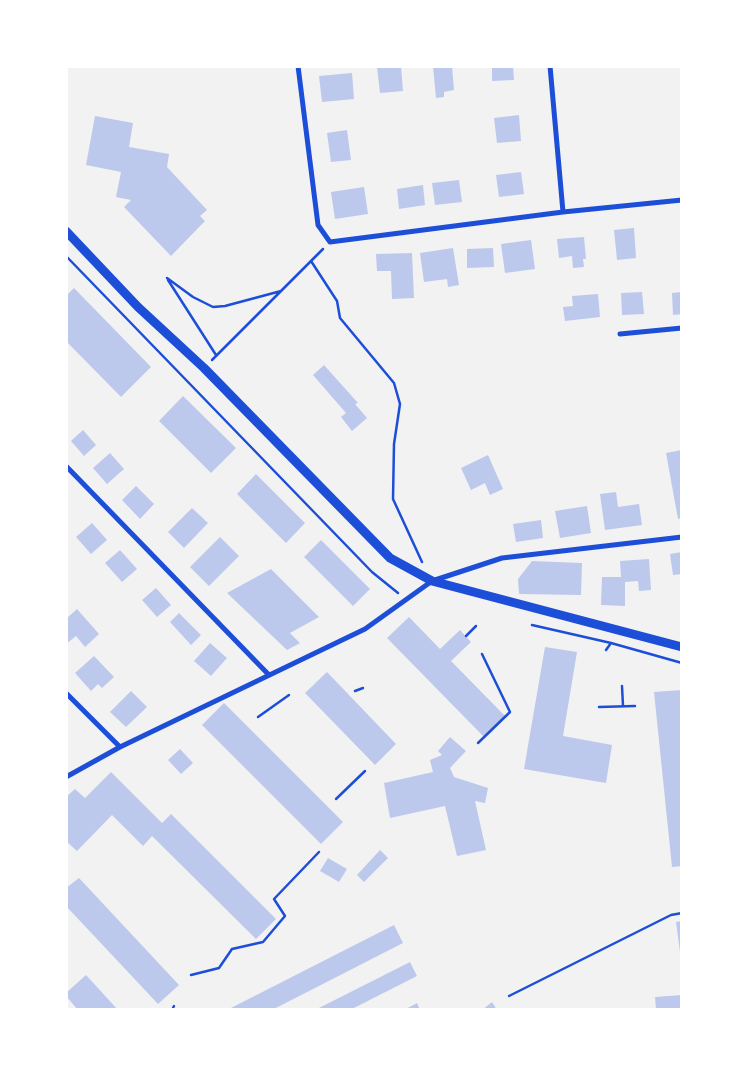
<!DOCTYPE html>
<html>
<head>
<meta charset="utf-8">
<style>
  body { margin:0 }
  #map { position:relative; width:748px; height:1076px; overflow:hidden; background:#f2f2f2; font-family:"Roboto Condensed",sans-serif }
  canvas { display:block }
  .frame { position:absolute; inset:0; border:68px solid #fff; pointer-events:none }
</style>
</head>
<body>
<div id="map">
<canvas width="748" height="1076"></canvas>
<div class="frame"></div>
</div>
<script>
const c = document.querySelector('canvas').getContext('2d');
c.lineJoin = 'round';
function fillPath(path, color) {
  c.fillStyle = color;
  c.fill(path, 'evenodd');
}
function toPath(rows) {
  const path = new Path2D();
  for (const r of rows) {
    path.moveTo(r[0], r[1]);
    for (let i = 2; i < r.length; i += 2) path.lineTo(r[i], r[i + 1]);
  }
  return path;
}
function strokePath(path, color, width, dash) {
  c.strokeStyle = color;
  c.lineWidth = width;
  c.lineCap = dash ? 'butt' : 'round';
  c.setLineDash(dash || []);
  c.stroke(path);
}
fillPath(toPath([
  [384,66,401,66,403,91,380,93,377,67],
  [433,66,452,66,454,90,444,92,444,97,436,98],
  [492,66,513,66,514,80,492,81],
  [352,73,354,99,322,102,319,76],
  [519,115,521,141,497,143,494,118],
  [95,116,133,123,129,147,169,154,167,167,207,210,200,216,205,221,171,256,124,207,131,200,116,197,121,172,86,165],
  [347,130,351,160,331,162,327,133],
  [521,172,524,194,499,197,496,175],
  [459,180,462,202,435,205,432,183],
  [423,185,425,205,399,209,397,189],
  [364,187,368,214,335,219,331,192],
  [634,228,636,258,617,260,614,230],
  [584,237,586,259,583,259,584,267,573,268,572,256,559,258,557,239],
  [531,240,535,269,505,273,501,244],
  [453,248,459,285,448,287,447,279,424,282,420,253],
  [493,248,494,267,467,268,467,249],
  [412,253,414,298,392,299,391,271,377,271,376,254],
  [74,288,151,367,121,397,66,341,66,296],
  [642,292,644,314,622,315,621,293],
  [682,292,682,314,673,315,672,293],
  [598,294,600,317,565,321,563,307,573,306,572,296],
  [324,365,358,403,355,404,367,418,352,431,341,417,346,413,313,375],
  [183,396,236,448,211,473,159,421],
  [83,430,96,445,84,456,71,441],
  [682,450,682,518,678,519,666,453],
  [110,453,124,469,107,484,93,468],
  [488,455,503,489,490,495,485,483,471,490,461,468],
  [256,474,305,523,286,543,237,494],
  [136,486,154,504,140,519,122,500],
  [616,492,618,507,639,504,642,525,605,530,600,494],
  [587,506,591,533,560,538,555,511],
  [192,508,208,523,184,548,168,532],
  [541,520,543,538,516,542,513,524],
  [92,523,107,540,91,554,76,537],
  [220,537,239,556,209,586,190,567],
  [321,540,370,589,353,606,304,557],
  [120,550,137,569,122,582,105,563],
  [682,552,682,574,673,575,670,554],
  [649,559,651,590,639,591,638,581,625,582,625,606,601,605,602,577,621,577,620,561],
  [532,561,582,563,581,595,519,594,518,579],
  [271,569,319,617,290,633,300,643,287,650,227,593],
  [156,588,171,605,157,617,142,600],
  [77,609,99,634,85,647,76,636,66,644,66,619],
  [179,613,201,635,191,645,170,622],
  [409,617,440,649,460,630,471,642,451,661,505,716,484,737,387,638],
  [210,643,227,658,211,676,194,661],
  [545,647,577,652,563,736,612,745,606,783,524,769],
  [94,656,114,677,102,688,98,684,91,691,75,673],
  [327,672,396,744,375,765,305,693],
  [682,690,682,866,672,867,654,692],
  [131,691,147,707,126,727,110,712],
  [224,703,343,822,321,844,202,725],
  [450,737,466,751,450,768,454,777,488,788,485,803,475,801,486,850,457,856,445,806,390,818,384,783,433,772,430,760,442,755,438,751],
  [180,749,193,763,181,774,168,760],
  [111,772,162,823,171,814,276,919,256,939,152,836,143,846,112,815,77,851,66,841,66,797,75,789,85,798],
  [380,850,388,858,364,882,357,875],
  [328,858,347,869,339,882,320,871],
  [79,878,179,985,158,1004,66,906,66,888],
  [682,921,682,951,680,952,676,922],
  [394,925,403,943,272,1010,227,1010],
  [410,962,417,976,350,1010,315,1010],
  [86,975,118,1010,78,1010,66,996,66,993],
  [682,995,682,1010,656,1010,655,997],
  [492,1002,497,1010,482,1010],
  [417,1003,420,1010,404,1010]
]), '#bdc9ec');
strokePath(toPath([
  [66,256,372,572,398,593],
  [311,261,337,301,340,318,394,383,400,404,394,444,393,499,422,562],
  [167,278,193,297,213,307,225,306,281,291],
  [168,280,216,355],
  [212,360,323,249],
  [532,625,611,643,682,663],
  [466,636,476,626],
  [606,650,611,643],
  [622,686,623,706],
  [355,691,363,688],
  [599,707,635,706],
  [258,717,289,695],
  [478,743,510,712,482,654],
  [336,799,365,771],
  [191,975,219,968,232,949,263,942,285,916,274,899,319,852],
  [509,996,671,915,682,913],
  [172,1010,174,1006]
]), '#1d4ed8', 2.5);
strokePath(toPath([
  [298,66,318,225,330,242,563,212,682,200],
  [550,66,563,212],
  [620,334,682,328],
  [66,466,269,675],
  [66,693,120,747],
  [66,777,120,747,365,629,432,581,502,558,682,537]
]), '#1d4ed8', 5);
strokePath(toPath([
  [66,231,138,307,204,368,390,558,432,581,682,647]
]), '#1d4ed8', 9);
</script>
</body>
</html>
